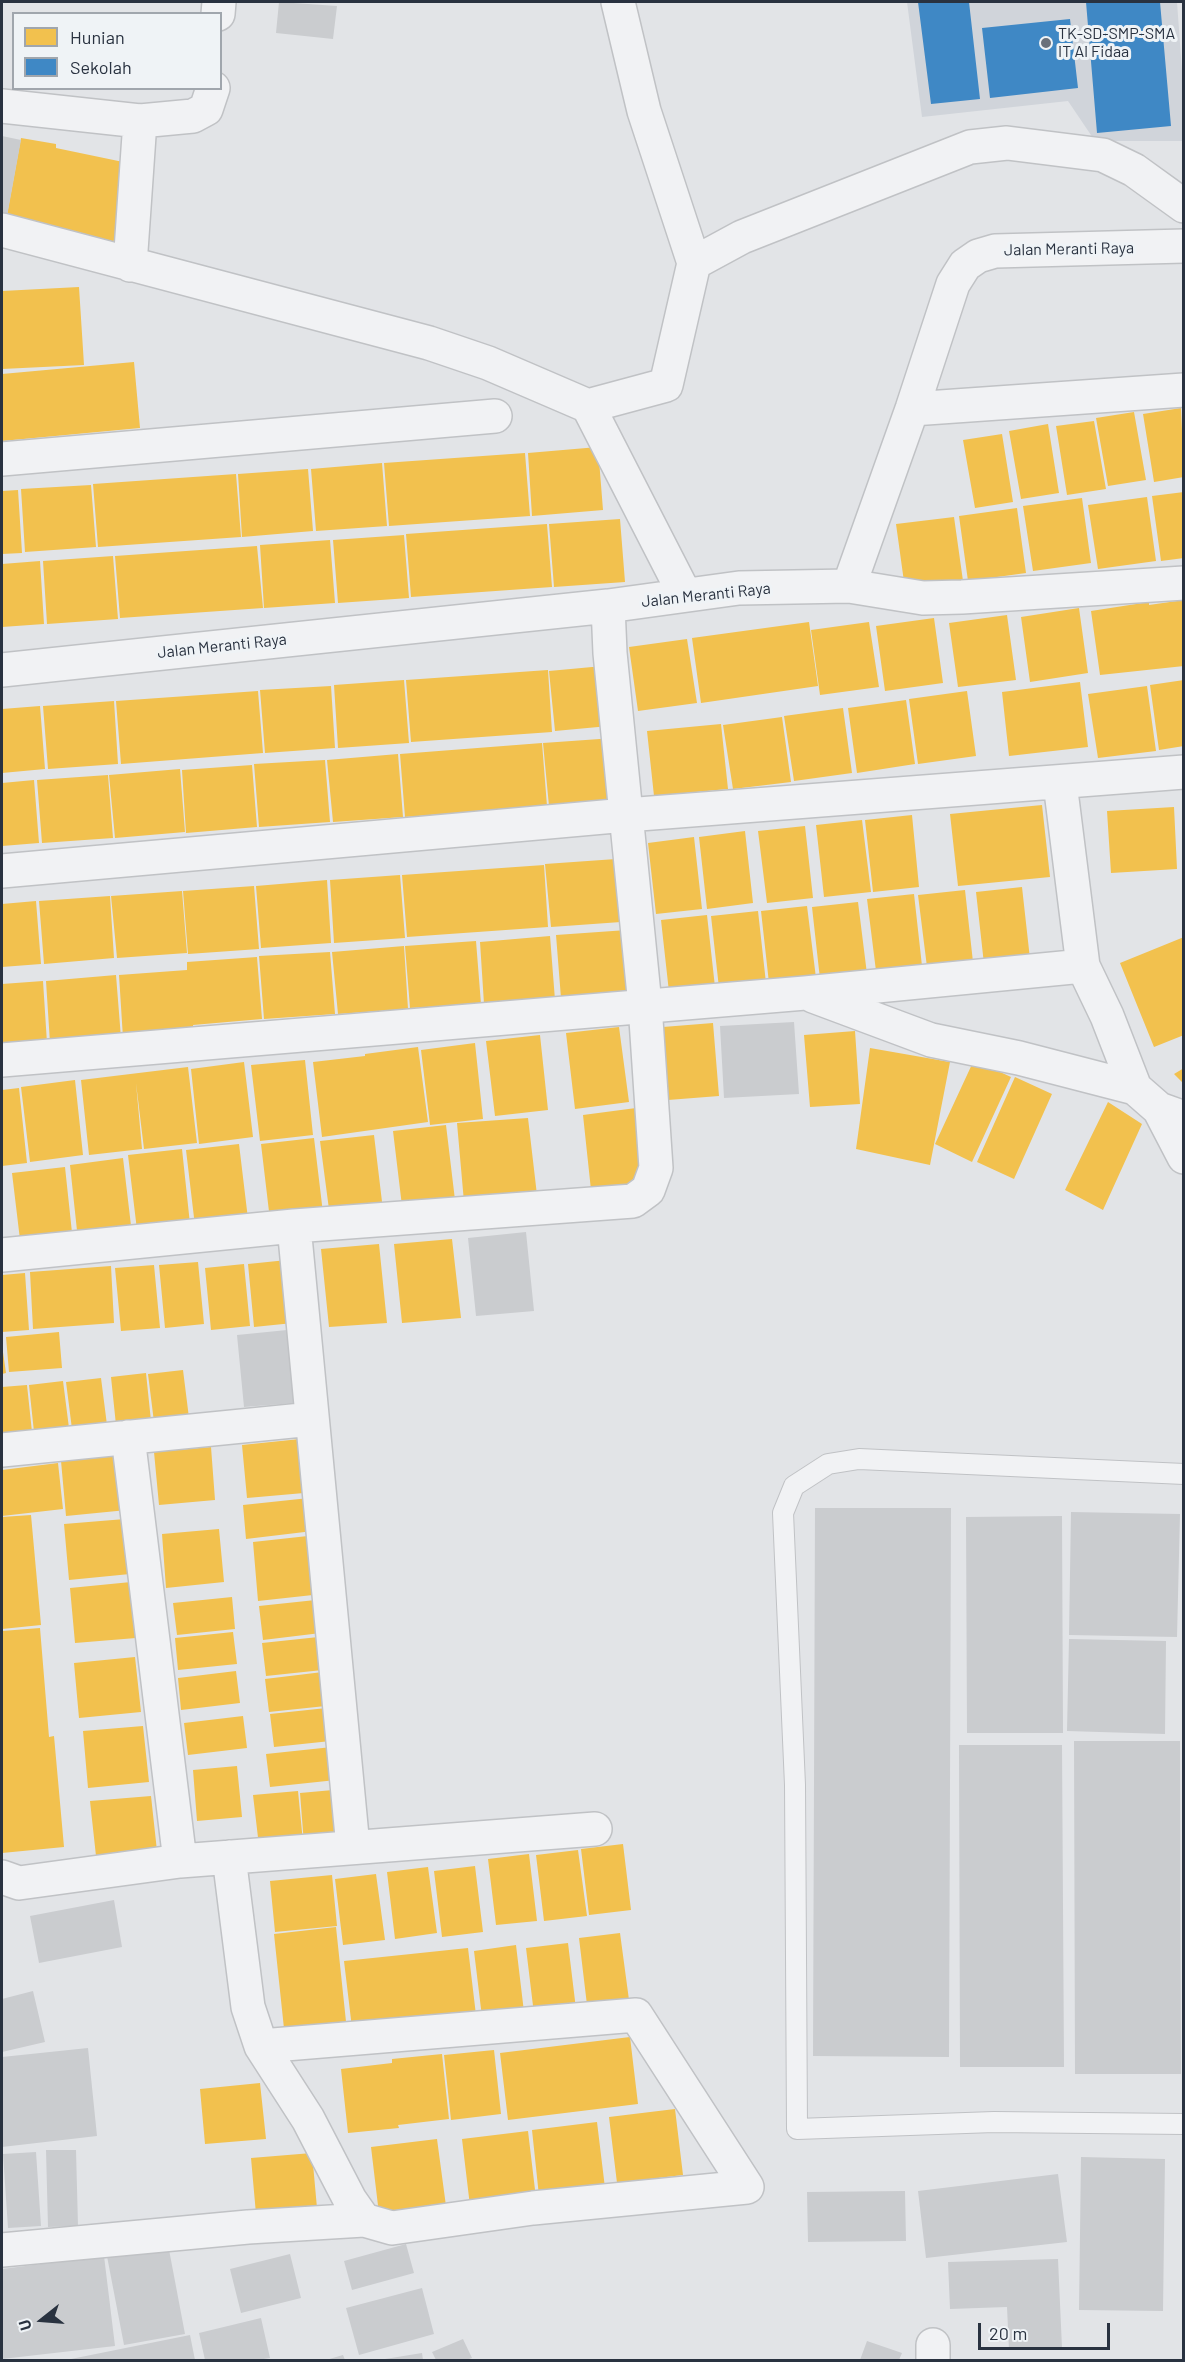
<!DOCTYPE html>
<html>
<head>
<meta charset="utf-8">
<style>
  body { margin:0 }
  #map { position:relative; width:1185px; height:2362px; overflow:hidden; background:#e2e4e7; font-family:Barlow,sans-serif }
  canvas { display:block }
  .frame { position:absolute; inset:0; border:3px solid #293240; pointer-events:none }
  .legend { position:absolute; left:12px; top:12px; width:210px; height:78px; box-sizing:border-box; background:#eff3f6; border:2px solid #a0a6ad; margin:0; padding:8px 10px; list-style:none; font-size:18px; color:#293240 }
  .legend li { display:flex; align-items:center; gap:12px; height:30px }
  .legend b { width:30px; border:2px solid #a0a6ad }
  .north { position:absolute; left:12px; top:2290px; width:60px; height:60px; -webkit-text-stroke:4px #eff3f6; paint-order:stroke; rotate:253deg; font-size:16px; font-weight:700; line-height:24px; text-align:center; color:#293240 }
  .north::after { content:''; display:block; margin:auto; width:21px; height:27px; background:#293240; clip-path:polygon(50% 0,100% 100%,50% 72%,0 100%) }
  .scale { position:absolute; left:978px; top:2323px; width:132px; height:27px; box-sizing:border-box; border:3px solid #293240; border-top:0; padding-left:8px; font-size:18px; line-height:21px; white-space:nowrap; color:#293240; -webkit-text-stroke:4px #eff3f6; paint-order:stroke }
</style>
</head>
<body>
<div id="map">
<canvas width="1185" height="2362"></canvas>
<div class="frame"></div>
<ul class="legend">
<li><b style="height:16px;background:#f2c14e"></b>Hunian</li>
<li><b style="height:16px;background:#3f88c5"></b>Sekolah</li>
</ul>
<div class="north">U</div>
<div class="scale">20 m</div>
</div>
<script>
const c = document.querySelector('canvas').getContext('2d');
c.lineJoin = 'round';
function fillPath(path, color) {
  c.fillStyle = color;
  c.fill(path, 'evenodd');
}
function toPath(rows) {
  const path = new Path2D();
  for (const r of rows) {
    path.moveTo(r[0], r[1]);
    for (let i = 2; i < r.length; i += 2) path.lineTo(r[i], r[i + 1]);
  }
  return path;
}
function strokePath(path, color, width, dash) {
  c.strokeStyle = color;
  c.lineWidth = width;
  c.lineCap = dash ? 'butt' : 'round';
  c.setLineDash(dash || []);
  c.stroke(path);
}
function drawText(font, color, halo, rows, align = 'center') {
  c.font = font + ' Barlow,sans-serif';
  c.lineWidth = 6;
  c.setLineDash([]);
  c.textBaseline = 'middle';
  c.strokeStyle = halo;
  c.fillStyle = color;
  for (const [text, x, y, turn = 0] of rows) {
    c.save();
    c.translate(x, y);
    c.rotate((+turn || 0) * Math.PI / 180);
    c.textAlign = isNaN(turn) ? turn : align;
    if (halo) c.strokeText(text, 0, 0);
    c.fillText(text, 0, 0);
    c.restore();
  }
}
fillPath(toPath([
  [907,2,1177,2,1183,85,1183,141,1095,141,1068,101,922,117]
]), '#d0d4da');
fillPath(toPath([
  [21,138,56,144,56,148,128,163,113,245,6,220],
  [79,287,84,365,2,369,2,291],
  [134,362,140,428,2,441,2,374],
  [1181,408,1184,477,1154,482,1143,414],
  [1134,412,1146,480,1108,486,1096,418],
  [1094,421,1106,489,1067,495,1056,426],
  [1048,424,1059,493,1021,499,1009,431],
  [1002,434,1013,502,975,508,963,440],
  [598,447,603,510,532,516,528,453],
  [525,453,530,516,389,526,384,463],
  [382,463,387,526,316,531,311,469],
  [308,469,313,531,242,537,238,474],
  [236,474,241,537,98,547,93,484],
  [91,485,96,547,25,552,21,489],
  [18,490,22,553,2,554,2,491],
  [1184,492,1184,558,1161,561,1152,496],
  [1147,497,1156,561,1098,569,1088,505],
  [1082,498,1091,563,1033,571,1023,506],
  [1017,508,1026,573,968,581,959,516],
  [954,517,963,581,905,589,896,524],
  [620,519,625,582,554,587,549,524],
  [547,524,552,587,411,597,406,534],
  [404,535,409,598,338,603,333,540],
  [330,540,335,603,264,608,260,545],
  [257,546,263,608,120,618,115,556],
  [113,556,118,619,47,624,43,561],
  [40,561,44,624,2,627,2,564],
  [1184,600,1184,666,1100,675,1091,611,1149,602,1149,605],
  [1079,608,1088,673,1030,682,1021,617],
  [1007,615,1016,680,958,687,949,623],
  [934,618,943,683,885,691,876,626],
  [809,622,818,686,701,703,692,638],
  [869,622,879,687,820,695,811,630],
  [687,639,697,703,638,711,629,647],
  [603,666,609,726,555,731,549,671],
  [548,670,552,732,411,742,406,680],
  [404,680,409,743,338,748,334,685],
  [1184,680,1184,746,1159,750,1150,685],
  [1080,682,1088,747,1009,756,1002,692],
  [331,686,335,748,265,753,260,690],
  [1147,686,1156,751,1098,758,1088,694],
  [258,691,263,753,121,764,116,701],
  [967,691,976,756,918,764,909,699],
  [906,700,915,764,857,773,848,708],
  [114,701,118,764,48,769,43,706],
  [40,706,45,769,2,773,2,709],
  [843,708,852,773,794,781,784,716],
  [782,717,791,782,733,789,723,725],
  [721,724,728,789,654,796,647,731],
  [614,738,619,801,549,806,543,743],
  [542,743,547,806,405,817,400,754],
  [398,754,403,817,333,822,327,760],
  [325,760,330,822,259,827,254,764],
  [252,765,257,827,186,833,182,770],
  [180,769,185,832,115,838,109,775],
  [108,775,113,838,42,843,37,780],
  [34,780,39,843,2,846,2,783],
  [1042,805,1050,877,958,886,950,814],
  [1174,807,1177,869,1111,873,1107,811],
  [912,815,919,887,873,892,865,820],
  [862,820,871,892,824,897,816,825],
  [805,826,813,898,767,903,758,831],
  [745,831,753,903,707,909,699,837],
  [694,837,702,909,656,914,648,843],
  [616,859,621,922,551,927,545,864],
  [544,865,548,927,407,937,402,875],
  [400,875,405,938,334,943,330,880],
  [327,880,331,943,261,948,256,886],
  [254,886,259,949,188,954,183,891],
  [1022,887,1030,959,984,964,976,892],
  [965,890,973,962,927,967,918,895],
  [182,891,187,953,117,958,111,896],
  [914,894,922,966,876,971,867,899],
  [110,896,114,958,44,964,39,901],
  [36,901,41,964,2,967,2,904],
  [858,902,867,974,820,979,812,907],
  [807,906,816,978,769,983,761,911],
  [758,911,766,983,719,988,711,916],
  [707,915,715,987,669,992,661,920],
  [627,930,631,992,561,998,556,935],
  [550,936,555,1000,484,1004,480,942],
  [1184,937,1184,1035,1154,1047,1120,963],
  [476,941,481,1004,410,1008,405,946],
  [404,946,408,1009,338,1014,332,952],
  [330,952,335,1014,264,1019,259,956],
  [257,957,262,1019,193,1025,194,1032,123,1038,119,975,187,970,187,962],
  [116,975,121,1038,50,1043,46,981],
  [43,981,47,1043,2,1047,2,984],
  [713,1023,719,1096,668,1100,663,1027],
  [619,1027,629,1102,575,1109,566,1033],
  [855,1031,860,1104,810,1107,804,1035],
  [540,1035,548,1110,495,1116,486,1041],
  [475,1043,483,1119,430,1125,421,1050],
  [418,1047,428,1122,322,1137,313,1062,365,1056,365,1054],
  [870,1048,950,1062,930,1165,856,1149],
  [305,1060,313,1135,260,1141,251,1065],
  [974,1060,1011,1077,972,1162,935,1144],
  [244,1062,253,1137,199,1144,191,1069],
  [188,1067,197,1143,144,1149,136,1083,142,1149,89,1155,81,1080],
  [1184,1068,1184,1084,1174,1074],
  [1015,1077,1052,1094,1014,1179,977,1162],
  [75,1080,83,1155,30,1162,21,1087],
  [19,1088,27,1163,2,1166,2,1090],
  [1108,1102,1142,1124,1103,1210,1065,1190],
  [636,1108,644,1184,591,1190,583,1115],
  [528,1118,537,1195,464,1202,457,1123],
  [446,1125,455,1200,402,1206,393,1131],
  [374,1135,383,1210,330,1217,320,1141],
  [314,1138,323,1213,270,1220,261,1144],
  [239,1144,248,1219,195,1226,186,1150],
  [182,1149,190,1224,137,1230,128,1155],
  [123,1158,132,1234,78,1240,70,1165],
  [65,1167,73,1242,21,1248,12,1173],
  [452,1239,461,1318,402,1323,394,1244],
  [379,1244,387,1323,329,1327,321,1249],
  [287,1260,293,1323,254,1327,248,1264],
  [198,1262,204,1324,165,1328,159,1265],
  [244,1264,250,1326,211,1330,205,1268],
  [154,1265,160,1328,121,1331,115,1268],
  [111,1266,114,1323,33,1329,30,1272],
  [25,1273,29,1330,2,1332,2,1275],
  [59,1332,62,1368,9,1372,6,1337],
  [2,1345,6,1373,2,1374],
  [183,1370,189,1418,154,1422,148,1374],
  [146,1373,151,1421,116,1425,111,1377],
  [101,1378,107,1425,72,1429,66,1382],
  [63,1381,69,1428,34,1432,29,1385],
  [27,1385,32,1432,2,1435,2,1387],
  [300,1439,304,1493,247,1498,242,1445],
  [211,1447,215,1500,159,1505,154,1452],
  [122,1455,127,1510,66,1516,61,1461],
  [58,1463,63,1509,2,1516,2,1470],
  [309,1498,313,1531,246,1539,243,1505],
  [31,1515,41,1625,2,1629,2,1517],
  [125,1519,130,1574,69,1580,64,1524],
  [219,1529,224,1582,166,1588,162,1534],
  [317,1535,322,1594,258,1601,253,1542],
  [131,1582,136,1638,75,1643,70,1588],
  [232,1597,235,1629,177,1635,173,1603],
  [325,1599,329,1632,263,1640,259,1606],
  [40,1628,49,1737,54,1736,64,1847,2,1853,2,1631],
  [233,1632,237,1664,178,1670,175,1638],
  [328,1636,332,1669,266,1676,262,1643],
  [135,1657,141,1712,79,1718,74,1663],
  [236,1671,240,1703,181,1710,178,1678],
  [331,1671,335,1705,269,1712,265,1679],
  [336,1707,340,1740,274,1747,270,1714],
  [243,1716,247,1748,188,1755,184,1723],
  [143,1726,149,1782,88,1788,83,1731],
  [332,1747,336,1780,270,1787,266,1754],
  [237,1766,242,1817,197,1821,193,1770],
  [344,1789,348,1840,304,1844,300,1793],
  [298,1791,303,1842,259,1846,253,1795],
  [151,1796,157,1851,96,1856,90,1801],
  [623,1844,631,1910,589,1915,581,1849],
  [578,1850,587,1916,544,1921,536,1855],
  [529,1854,537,1921,496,1925,488,1859],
  [475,1866,483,1932,442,1937,434,1871],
  [428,1867,437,1933,395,1939,387,1872],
  [376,1874,385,1940,343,1945,335,1879],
  [332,1875,337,1926,275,1932,270,1881],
  [336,1927,347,2031,285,2038,274,1934],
  [620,1933,629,2000,587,2005,579,1938],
  [568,1943,576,2009,534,2014,526,1948],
  [516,1945,524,2012,482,2017,474,1951],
  [468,1948,476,2015,352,2028,344,1961],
  [630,2037,638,2104,508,2120,500,2053],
  [494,2050,501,2114,451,2120,444,2055],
  [442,2054,449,2119,398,2125,399,2128,348,2133,341,2069,392,2063,392,2059],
  [260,2083,266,2139,205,2144,200,2089],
  [675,2109,683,2175,617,2183,609,2117],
  [597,2122,605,2188,539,2196,532,2130],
  [528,2131,536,2198,470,2206,462,2139],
  [437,2139,446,2206,379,2214,371,2147],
  [312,2153,317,2208,256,2214,251,2158]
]), '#f2c14e');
fillPath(toPath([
  [918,2,969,2,980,99,931,104],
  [1086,2,1160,2,1171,126,1097,133],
  [1070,19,1078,88,990,98,982,28]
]), '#3f88c5');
fillPath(toPath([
  [279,2,337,6,333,39,276,33],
  [2,136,21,140,6,222,2,221],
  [794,1022,799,1094,724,1098,720,1026],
  [526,1232,534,1311,476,1316,468,1238],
  [287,1330,294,1403,244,1407,237,1335],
  [815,1508,951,1508,949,2057,813,2056],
  [1071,1512,1180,1514,1177,1637,1069,1635],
  [1062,1516,1063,1733,967,1733,966,1517],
  [1069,1639,1166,1641,1165,1734,1067,1731],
  [1074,1741,1180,1741,1181,2074,1075,2074],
  [959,1745,1062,1745,1064,2067,960,2067],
  [114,1900,122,1947,39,1963,30,1916],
  [33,1991,45,2042,2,2052,2,1999],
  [88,2048,97,2136,2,2147,2,2057],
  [46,2150,76,2150,78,2226,48,2227],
  [36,2152,41,2226,8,2228,3,2154],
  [1081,2157,1165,2159,1163,2311,1079,2310],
  [1058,2174,1067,2242,926,2258,918,2191],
  [905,2191,906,2241,808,2242,807,2192],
  [167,2239,185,2334,124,2345,106,2251],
  [406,2244,414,2273,352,2290,344,2261],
  [290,2254,301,2298,241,2313,230,2269],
  [104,2256,115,2346,2,2359,2,2269],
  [1058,2259,1062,2348,1009,2350,1007,2307,950,2309,948,2262],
  [422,2288,434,2334,359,2355,346,2308],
  [261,2318,270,2358,257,2360,205,2360,199,2333],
  [190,2335,195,2360,71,2360,71,2359],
  [463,2339,472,2358,466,2360,436,2360,432,2352],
  [867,2341,902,2353,899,2360,860,2360],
  [422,2353,423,2360,385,2360,385,2359],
  [343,2355,345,2360,326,2360]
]), '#cacccf');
const lane = toPath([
  [1184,1474,859,1459,828,1464,794,1486,783,1513,795,1785,797,2129,994,2122,1184,2124]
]);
const street = toPath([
  [218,14,219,2],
  [2,106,140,121,193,116,206,109,213,88],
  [2,230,429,343,488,363,588,406,666,385,694,263,644,111,618,2],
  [694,263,742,237,970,147,1007,143,1103,155,1134,170,1184,206],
  [130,265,140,121],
  [588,406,685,595],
  [912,409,1184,390],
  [2,459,495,416],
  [849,586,912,409,953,284,965,265,978,256,995,251,1184,246],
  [2,670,608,606,739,588,849,586,923,598,962,597,1184,583],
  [1060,783,1083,966,1107,1016,1135,1088],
  [2,871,626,815,1184,772],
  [813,996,931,1040,1019,1058,1135,1088,1159,1109,1184,1118],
  [2,1060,805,993,1083,966],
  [1159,1109,1184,1157],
  [294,1226,353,1847],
  [2,1255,294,1226,633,1201,648,1190,656,1168,645,1005,610,653,608,606],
  [128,1437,180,1861],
  [2,1450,312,1419],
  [229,1857,248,2007,261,2046,636,2015,747,2187,533,2208,392,2228,364,2220,350,2200,308,2119,261,2046],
  [2,1877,19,1883,180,1861,595,1829],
  [2,2250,248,2227,364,2220],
  [933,2360,933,2345]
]);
strokePath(lane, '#c0c2c5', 22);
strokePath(street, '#c0c2c5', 36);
strokePath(lane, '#f1f2f4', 20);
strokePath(street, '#f1f2f4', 33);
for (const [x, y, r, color] of [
  [1046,43,6,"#6a707a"]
]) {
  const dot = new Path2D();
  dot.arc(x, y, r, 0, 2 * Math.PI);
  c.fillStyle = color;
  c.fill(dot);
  strokePath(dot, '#eff3f6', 2);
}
drawText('16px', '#293240', '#eff3f6', [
  ["TK-SD-SMP-SMA",1058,34],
  ["IT Al Fidaa",1058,52]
], 'left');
drawText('16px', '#293240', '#eff3f6', [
  ["Jalan Meranti Raya",1069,249,-1],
  ["Jalan Meranti Raya",706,595,-6],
  ["Jalan Meranti Raya",222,646,-6]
]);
</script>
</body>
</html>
